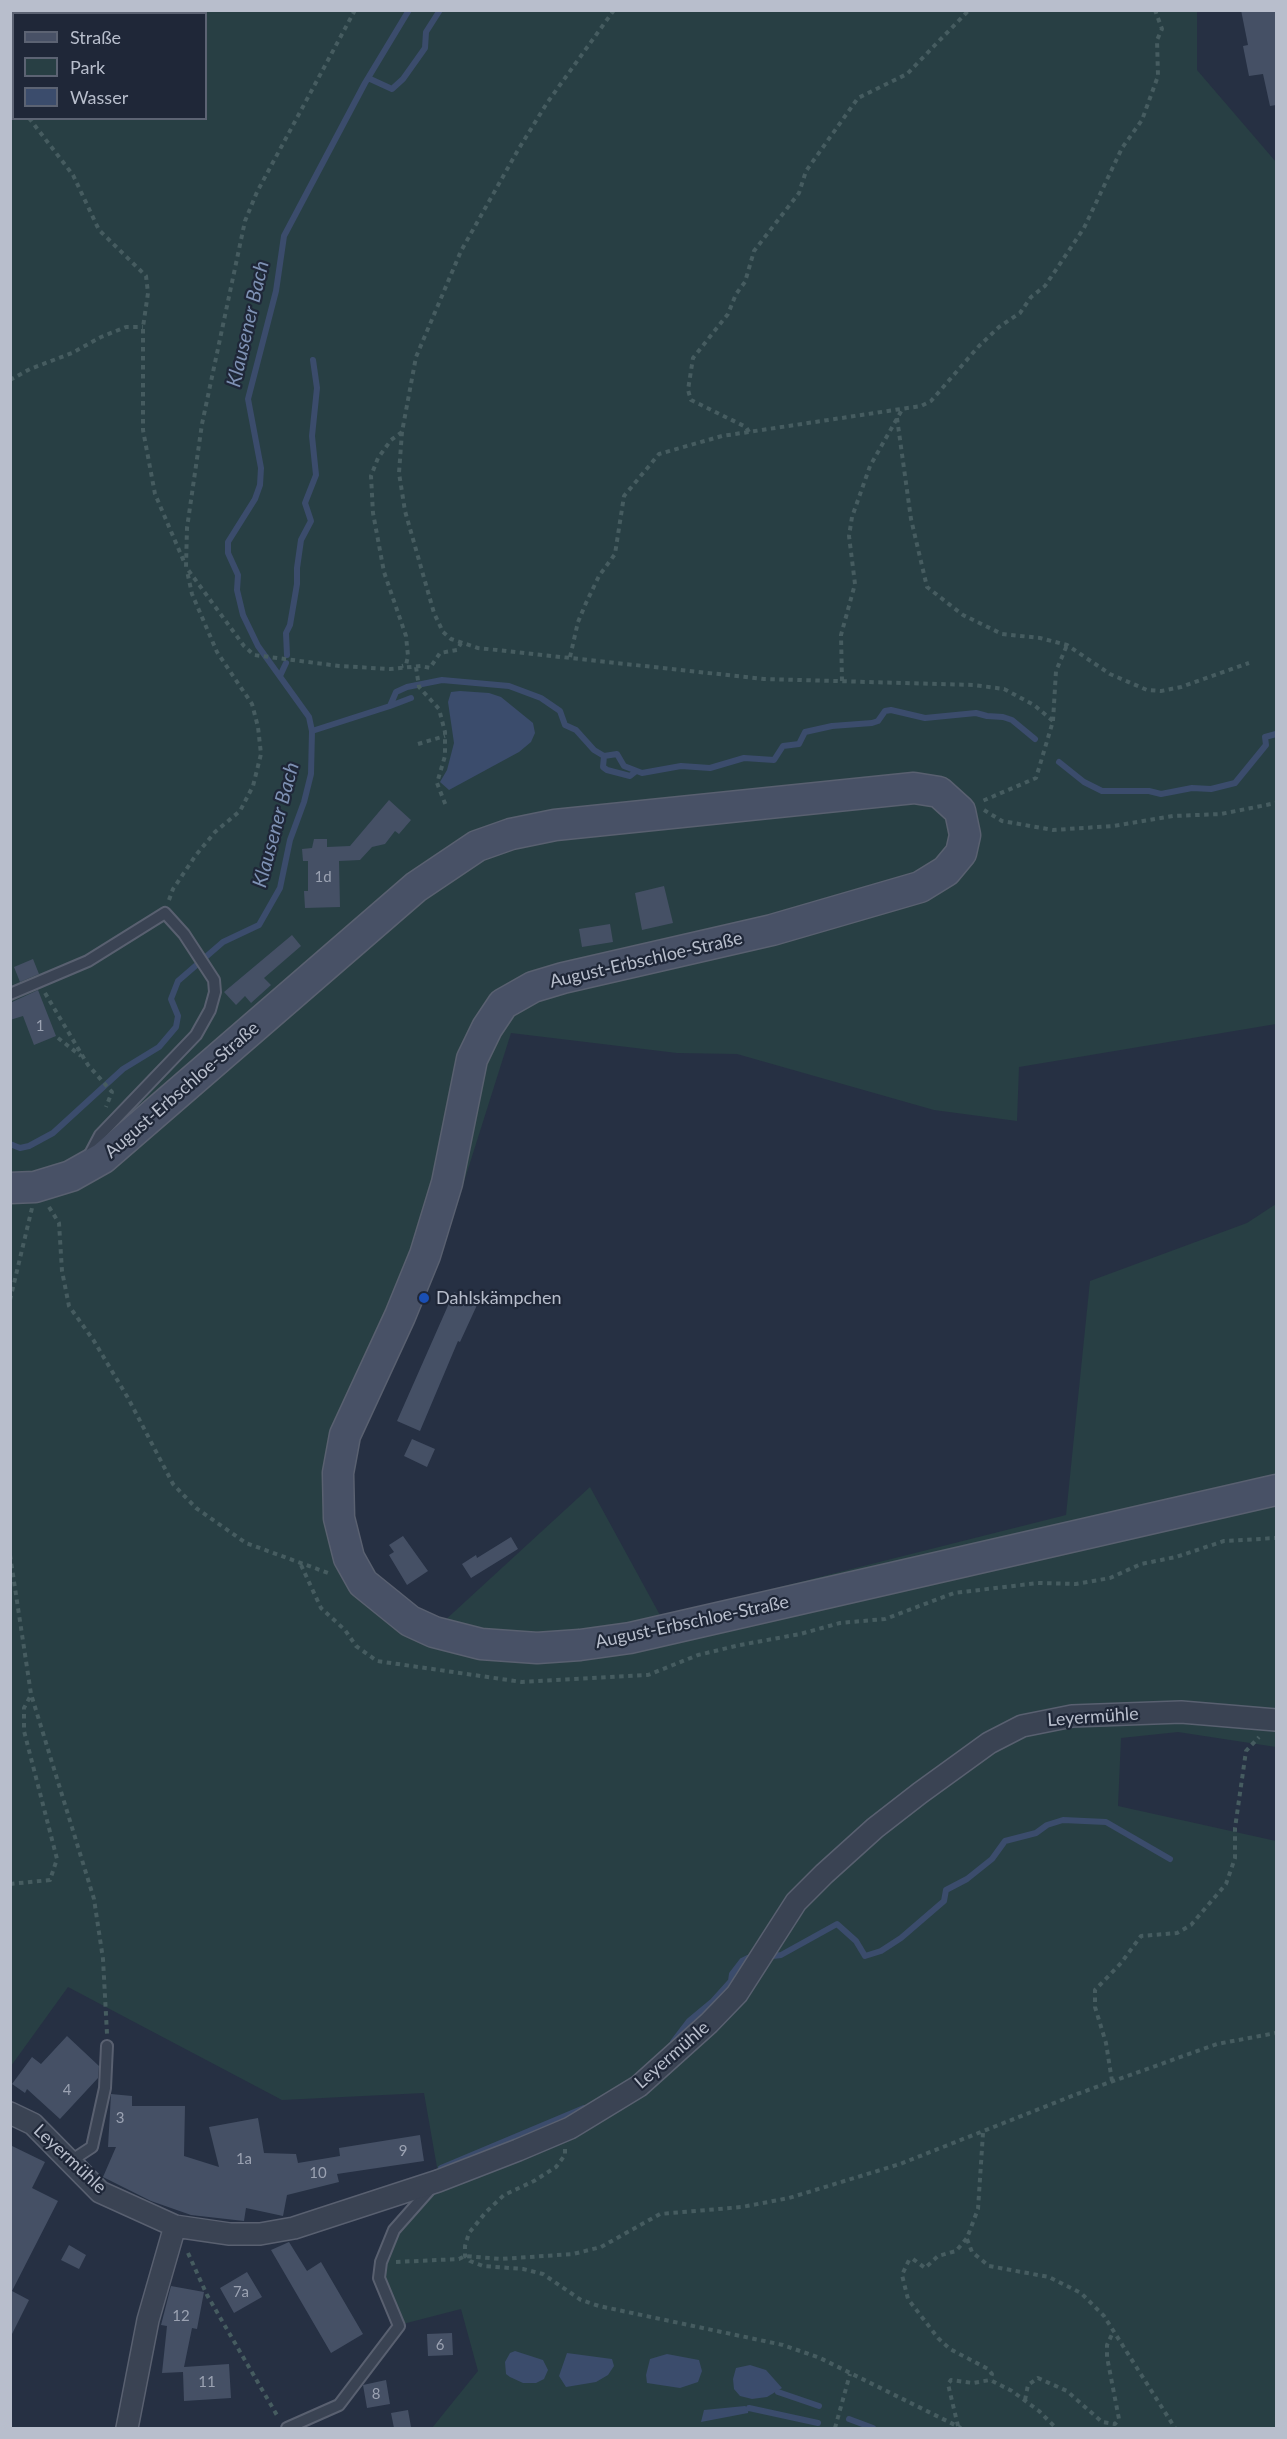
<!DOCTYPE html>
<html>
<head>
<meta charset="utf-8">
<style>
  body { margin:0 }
  #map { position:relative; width:1287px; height:2439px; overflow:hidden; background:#263043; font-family:Lato,sans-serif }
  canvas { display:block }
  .frame { position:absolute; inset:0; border:12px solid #b8becc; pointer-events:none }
  .legend { position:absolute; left:12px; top:12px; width:195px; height:108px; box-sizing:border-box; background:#1f2738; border:2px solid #5c6373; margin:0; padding:8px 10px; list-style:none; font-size:18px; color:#b8becc }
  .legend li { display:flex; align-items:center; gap:12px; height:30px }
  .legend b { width:30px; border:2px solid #5c6373 }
</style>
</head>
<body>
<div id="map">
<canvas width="1287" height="2439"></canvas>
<div class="frame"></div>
<ul class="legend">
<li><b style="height:8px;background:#485166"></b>Straße</li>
<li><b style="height:16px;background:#283f44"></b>Park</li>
<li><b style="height:16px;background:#3b4c6c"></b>Wasser</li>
</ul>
</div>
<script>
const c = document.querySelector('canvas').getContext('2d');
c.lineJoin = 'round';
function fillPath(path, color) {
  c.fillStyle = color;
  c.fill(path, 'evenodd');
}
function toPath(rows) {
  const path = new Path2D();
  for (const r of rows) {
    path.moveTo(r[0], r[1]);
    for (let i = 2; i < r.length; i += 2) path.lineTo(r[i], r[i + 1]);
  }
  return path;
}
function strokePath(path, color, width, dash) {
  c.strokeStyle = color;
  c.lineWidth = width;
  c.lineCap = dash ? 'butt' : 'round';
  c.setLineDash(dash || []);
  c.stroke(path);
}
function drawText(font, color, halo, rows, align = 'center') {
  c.font = font + ' Lato,sans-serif';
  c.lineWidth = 4.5;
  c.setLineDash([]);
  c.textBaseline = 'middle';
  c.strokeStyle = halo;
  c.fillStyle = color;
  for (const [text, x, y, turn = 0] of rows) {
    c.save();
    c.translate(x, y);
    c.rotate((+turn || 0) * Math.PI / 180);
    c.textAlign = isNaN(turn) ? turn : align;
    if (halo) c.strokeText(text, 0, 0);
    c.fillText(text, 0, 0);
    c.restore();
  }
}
fillPath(toPath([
  [11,11,1197,11,1197,70,1276,162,1276,1024,1019,1067,1017,1121,934,1110,737,1054,677,1053,511,1033,457,1204,423,1293,356,1429,348,1497,361,1560,406,1607,442,1623,590,1487,661,1617,1066,1515,1090,1281,1247,1223,1276,1204,1276,1747,1178,1732,1121,1738,1118,1806,1276,1841,1276,2428,432,2428,478,2371,461,2309,399,2325,381,2286,386,2247,438,2173,424,2093,282,2100,68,1987,11,2066],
  [14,14,206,14,206,118,14,118]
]), '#283f44');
fillPath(toPath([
  [460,691,489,693,501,697,533,723,535,733,531,742,519,752,449,790,440,782,447,770,454,743,448,702,451,692],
  [515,2351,543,2360,548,2370,544,2379,536,2383,523,2383,510,2377,506,2374,505,2362,510,2353],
  [567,2353,612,2359,614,2366,608,2375,596,2382,566,2387,559,2376],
  [667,2354,699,2360,702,2371,698,2382,680,2388,647,2383,646,2375,650,2359],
  [750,2365,766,2370,782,2388,767,2397,752,2399,740,2396,734,2389,733,2379,736,2368],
  [745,2406,749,2408,748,2413,701,2422,704,2410]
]), '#3b4c6c');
strokePath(toPath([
  [368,78,392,89,403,79,425,48,426,32,440,10],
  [287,655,286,633,290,625,297,584,297,568,301,540,311,521,305,503,316,475,312,436,317,388,313,360],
  [280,676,286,663],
  [390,706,411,698],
  [312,731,390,706,396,692,407,687,442,680,509,686,541,698,560,711,565,725,576,730,594,750,604,756,617,754,624,766,642,773,681,766,710,768,744,758,774,760,783,746,799,744,805,732,832,726,872,723,878,721,885,711,891,710,925,718,976,713,987,716,1003,717,1012,720,1035,739],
  [604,756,603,767,607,770,630,776,635,772],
  [1059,762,1084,782,1102,791,1149,791,1161,794,1192,788,1211,789,1235,783,1266,745,1265,737,1276,734],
  [10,1144,20,1148,29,1146,53,1133,123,1069,159,1047,176,1027,178,1016,171,999,178,981,223,942,259,925,280,888,290,840,304,802,311,774,312,731,309,717,258,646,243,615,237,590,238,575,228,553,228,542,255,499,260,485,261,468,248,399,276,291,284,236,365,83,409,10],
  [773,1956,781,1955,837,1924,856,1941,865,1956,881,1951,901,1938,944,1901,946,1890,967,1879,992,1859,1005,1841,1036,1833,1047,1825,1063,1820,1106,1822,1170,1859],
  [673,2042,689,2021,713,2001,731,1981,732,1974,742,1961,748,1958],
  [441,2168,584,2108],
  [778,2392,819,2406],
  [749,2408,818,2423],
  [849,2419,873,2428]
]), '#3b4c6c', 6);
fillPath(toPath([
  [1241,10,1276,10,1276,105,1270,106,1263,74,1249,76,1243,46,1248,45],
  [389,800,411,820,399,834,395,831,385,844,372,847,360,860,339,861,340,907,305,908,304,891,308,891,308,861,303,861,302,849,312,848,314,839,327,839,327,847,350,846],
  [664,886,673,923,642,930,635,893],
  [610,924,613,942,582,947,579,929],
  [292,935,301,946,264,978,271,985,251,1003,245,996,236,1005,224,992],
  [33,959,39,974,20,982,14,967],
  [38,990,56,1036,34,1045,23,1016,10,1020,10,1003],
  [454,1292,478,1303,460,1342,458,1341,420,1431,397,1421],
  [412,1439,435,1449,427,1467,404,1456],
  [403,1536,428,1571,407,1585,389,1555,394,1552,389,1545],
  [511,1537,518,1549,471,1578,462,1564,476,1555,477,1558],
  [67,2036,99,2066,98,2078,60,2119,27,2089,25,2093,12,2084,32,2057,41,2064],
  [111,2094,132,2096,132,2106,185,2106,184,2156,219,2167,209,2127,258,2118,264,2153,296,2154,298,2163,340,2156,339,2148,420,2135,424,2161,337,2174,339,2182,287,2195,283,2216,246,2208,244,2221,191,2215,151,2201,103,2177,116,2147,108,2147],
  [10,2145,45,2162,32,2188,58,2201,12,2291,29,2300,10,2338],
  [289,2242,307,2271,321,2262,363,2334,331,2353,271,2250],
  [69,2245,86,2255,79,2269,61,2260],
  [247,2272,262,2297,234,2313,220,2288],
  [171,2286,204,2292,197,2329,192,2328,184,2367,229,2364,231,2398,184,2401,183,2372,162,2373,167,2326,161,2325],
  [452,2333,453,2355,428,2356,427,2334],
  [386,2380,390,2404,367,2408,363,2385],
  [408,2410,411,2427,394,2428,391,2413]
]), '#455065');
const lane = toPath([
  [10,994,88,961,165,913,184,934,214,980,215,992,210,1010,196,1035,100,1135,89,1156],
  [69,2162,92,2147,105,2088,107,2046],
  [287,2428,339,2405,399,2326,379,2278,381,2262,394,2230,432,2187]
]);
const street = toPath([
  [10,2113,33,2124,100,2192,175,2226,230,2234,260,2234,294,2228,438,2181,518,2150,570,2128,639,2086,709,2023,737,1994,796,1902,824,1874,875,1828,920,1793,989,1743,1022,1726,1072,1716,1181,1712,1276,1720],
  [127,2428,148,2320,175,2226]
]);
const secondary = toPath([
  [10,1188,35,1187,71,1176,103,1158,416,887,477,846,511,834,555,825,914,788,939,792,960,811,965,835,961,853,946,871,920,887,772,930,563,978,533,987,503,1004,487,1028,472,1059,447,1183,425,1255,400,1316,345,1435,338,1473,339,1518,349,1558,363,1583,410,1621,434,1632,481,1644,537,1648,580,1645,630,1638,1276,1490]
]);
strokePath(lane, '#596070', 14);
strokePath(street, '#596070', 24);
strokePath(secondary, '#596070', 33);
strokePath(toPath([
  [30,10,30,14],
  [355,10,257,192,245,221,202,424,187,528,186,567,244,646,254,655,339,666,390,669,421,666,430,668,440,653,457,650,461,643],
  [614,10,547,103,518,150,461,251,416,357,402,432,399,473,405,511,434,613,443,632,451,639,478,648,764,679,974,685,1004,689,1034,705,1053,721,1036,778,980,802],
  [78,14,79,10],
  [10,111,14,107],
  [29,118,73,175,99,230,146,276,148,293,143,327,143,430,155,494,185,564],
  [10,380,30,369,72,353,101,337,126,327,143,327],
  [897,418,911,519,927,587,963,615,1002,634,1040,638,1067,645,1110,674,1147,690,1161,691,1181,687,1249,663],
  [402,432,391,440,378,458,371,476,373,513,384,572,406,636,408,656,406,665,402,666],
  [749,432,746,427,691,400,688,390,693,358,728,314,736,294,745,282,754,251,799,193,806,171,858,98,907,74,969,10],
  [570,657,578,622,586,603,599,576,615,554,624,496,659,454,722,436,921,406,931,401,979,346,999,327,1020,313,1031,297,1045,286,1084,228,1122,148,1142,120,1158,76,1157,40,1162,29,1155,10],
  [416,667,419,687,439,709,445,732,445,756,437,783,446,806],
  [842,681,841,635,855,584,849,536,852,517,870,466,903,408],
  [1053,721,1056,671,1067,645],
  [418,744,445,736],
  [984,810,1002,821,1053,830,1113,826,1173,816,1221,814,1276,803],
  [169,900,173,889,196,855,215,832,240,811,253,786,261,754,258,727,252,704,217,652,192,594,187,571],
  [45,993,88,1065,112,1092,106,1107],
  [58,1038,81,1056],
  [49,1207,59,1223,62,1271,69,1306,94,1341,128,1398,173,1484,196,1508,246,1543,331,1574],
  [10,1300,32,1208],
  [10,1555,31,1694,94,1899,103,1959,107,2034],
  [301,1565,321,1608,345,1630,356,1646,377,1661,522,1682,648,1675,698,1655,740,1645,800,1634,840,1623,885,1619,954,1593,1038,1583,1076,1584,1110,1578,1141,1564,1176,1557,1224,1541,1276,1538],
  [10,1884,50,1880,57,1859,24,1731,24,1708,31,1695],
  [1112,2081,1106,2043,1095,2007,1095,1990,1121,1963,1141,1936,1177,1933,1191,1925,1226,1884,1235,1858,1235,1828,1246,1751,1259,1737],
  [983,2133,978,2209,967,2238,956,2251,938,2256,925,2268,913,2259,909,2260,902,2275,908,2299,938,2338,950,2349,988,2369,992,2374,990,2380],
  [565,2149,565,2155,556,2167,534,2181,504,2195,486,2212,469,2233,465,2246,465,2256,470,2261,483,2266,523,2269,543,2274,581,2300,599,2306,783,2345,820,2358,961,2428],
  [967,2239,972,2252,989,2266,1049,2277,1081,2293,1104,2316,1175,2428],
  [188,2253,207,2295,278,2417],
  [396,2262,459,2259,465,2256,501,2259,573,2254,601,2247,660,2214,742,2207,789,2198,900,2164,1077,2094,1217,2044,1276,2033],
  [1025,2400,1028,2385,1038,2378,1067,2391,1102,2422,1115,2424,1119,2419,1107,2357,1107,2345,1113,2332],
  [958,2426,948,2384,951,2380,973,2383,990,2380,1012,2391,1039,2411,1056,2428],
  [835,2428,850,2374]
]), '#465c60', 4, [4.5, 4.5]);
strokePath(lane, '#3a4353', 10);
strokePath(street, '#3a4353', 21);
strokePath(secondary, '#485166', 30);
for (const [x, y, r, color] of [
  [424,1298,6,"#1a4fb4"]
]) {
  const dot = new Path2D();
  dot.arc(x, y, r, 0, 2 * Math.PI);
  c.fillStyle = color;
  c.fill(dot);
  strokePath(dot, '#1f2738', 2);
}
drawText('15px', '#9ba2b2', null, [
  ["1d",323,877],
  ["1",40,1026],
  ["4",67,2090],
  ["3",120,2118],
  ["9",403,2151],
  ["1a",244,2159],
  ["10",318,2173],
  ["7a",241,2292],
  ["12",181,2316],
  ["6",440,2345],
  ["11",207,2382],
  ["8",376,2394]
]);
drawText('18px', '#b8becc', '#1f2738', [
  ["August-Erbschloe-Straße",646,960,-13],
  ["August-Erbschloe-Straße",182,1090,-41],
  ["August-Erbschloe-Straße",692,1622,-12],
  ["Leyermühle",1093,1717,-4],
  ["Leyermühle",672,2055,-41],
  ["Leyermühle",70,2159,43]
]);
drawText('18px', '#b8becc', '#1f2738', [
  ["Dahlskämpchen",436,1298]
], 'left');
drawText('italic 20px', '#7e91b4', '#1f2738', [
  ["Klausener Bach",248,324,-77],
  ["Klausener Bach",276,825,-75]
]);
</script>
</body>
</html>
